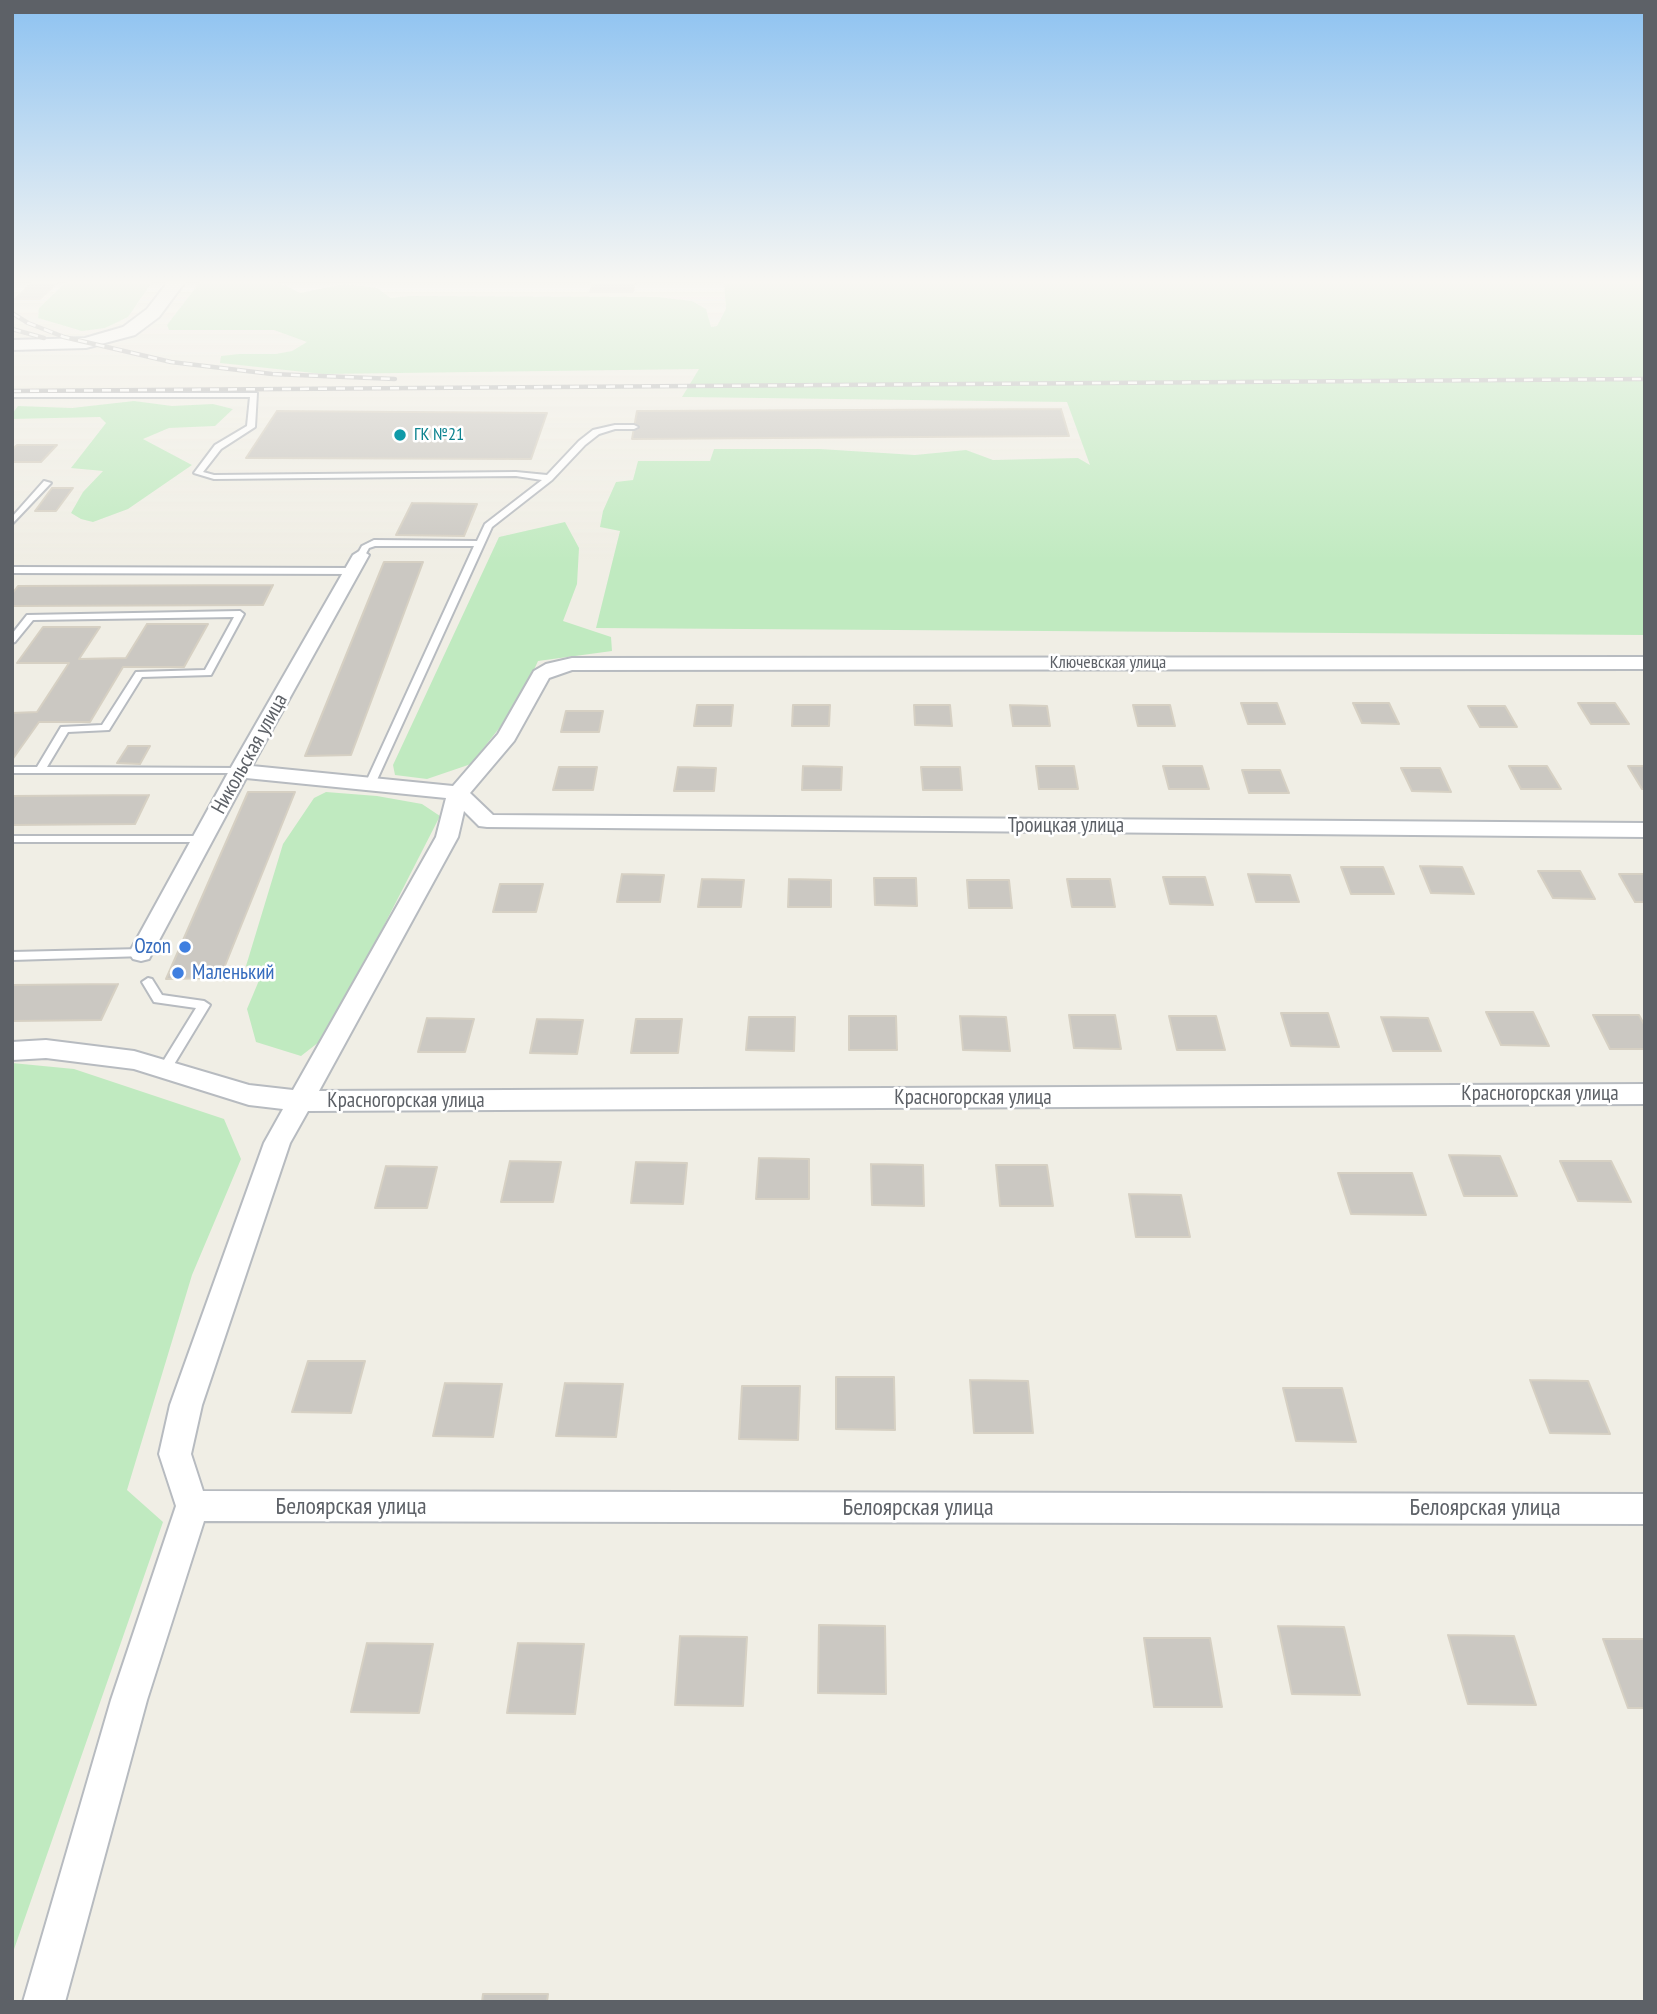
<!DOCTYPE html>
<html>
<head>
<meta charset="utf-8">
<style>
  body { margin:0 }
  #map { position:relative; width:1657px; height:2014px; overflow:hidden; background:#f0eee5; font-family:"PT Sans Narrow",sans-serif }
  canvas { display:block }
  .frame { position:absolute; inset:0; border:14px solid #5d6167; pointer-events:none }
</style>
</head>
<body>
<div id="map">
<canvas width="1657" height="2014"></canvas>
<div class="frame"></div>
</div>
<script>
const c = document.querySelector('canvas').getContext('2d');
c.lineJoin = 'round';
function fillPath(path, color) {
  c.fillStyle = color;
  c.fill(path, 'evenodd');
}
function toPath(rows) {
  const path = new Path2D();
  for (const r of rows) {
    path.moveTo(r[0], r[1]);
    for (let i = 2; i < r.length; i += 2) path.lineTo(r[i], r[i + 1]);
  }
  return path;
}
function strokePath(path, color, width, dash) {
  c.strokeStyle = color;
  c.lineWidth = width;
  c.lineCap = dash ? 'butt' : 'round';
  c.setLineDash(dash || []);
  c.stroke(path);
}
function drawText(font, color, halo, rows, align = 'center') {
  c.font = font + ' "PT Sans Narrow",sans-serif';
  c.lineWidth = 5;
  c.setLineDash([]);
  c.textBaseline = 'middle';
  c.strokeStyle = halo;
  c.fillStyle = color;
  for (const [text, x, y, turn = 0] of rows) {
    c.save();
    c.translate(x, y);
    c.rotate((+turn || 0) * Math.PI / 180);
    c.textAlign = isNaN(turn) ? turn : align;
    if (halo) c.strokeText(text, 0, 0);
    c.fillText(text, 0, 0);
    c.restore();
  }
}
fillPath(toPath([
  [66,282,152,282,128,317,105,328,82,331,38,318,39,308],
  [200,282,278,282,300,293,344,284,377,288,391,298,409,296,658,297,692,301,706,309,711,327,717,326,726,309,724,282,1645,282,1645,635,596,628,620,531,600,527,603,511,616,482,633,480,638,461,710,461,714,449,820,449,915,455,966,450,993,460,1078,458,1090,465,1067,402,682,397,699,369,323,374,220,363,221,356,239,354,276,354,292,351,307,342,274,330,169,330,167,325],
  [134,401,172,406,213,404,233,409,215,426,169,428,143,439,192,465,128,509,93,522,81,519,71,513,83,492,103,471,71,468,106,423,100,417,12,419,12,414,18,406,72,408],
  [565,522,579,548,577,584,563,621,611,637,612,651,538,661,519,703,471,764,427,779,395,775,393,765,499,537],
  [326,792,377,796,422,804,440,816,328,1035,301,1056,256,1042,247,1009,260,978,246,966,283,844,314,798],
  [12,1063,74,1069,224,1119,241,1159,192,1275,127,1490,163,1522,12,1955]
]), '#c0eac0');
const building = toPath([
  [33,282,58,282,40,299,15,299,33,282],
  [593,282,635,282,633,292,590,292,593,282],
  [1061,409,1069,436,632,439,637,411,1061,409],
  [277,411,547,413,531,459,246,458,277,411],
  [17,445,57,445,41,462,12,462,12,450,17,445],
  [52,488,73,488,56,511,35,511,52,488],
  [412,503,477,504,464,536,396,535,412,503],
  [384,562,423,562,351,755,305,756,384,562],
  [273,585,263,605,12,606,12,594,18,586,273,585],
  [147,624,208,624,184,667,123,667,90,722,39,722,12,760,12,713,37,712,69,663,17,663,43,627,100,627,79,659,126,658,147,624],
  [1241,703,1277,703,1285,724,1248,724,1241,703],
  [1353,703,1389,703,1399,724,1362,723,1353,703],
  [1578,703,1615,703,1629,724,1591,724,1578,703],
  [697,705,733,705,731,726,694,726,697,705],
  [793,705,830,705,829,726,792,726,793,705],
  [914,705,950,705,952,726,915,725,914,705],
  [1010,705,1047,706,1050,726,1013,726,1010,705],
  [1133,705,1170,705,1175,726,1138,726,1133,705],
  [1468,706,1505,706,1517,727,1480,727,1468,706],
  [566,711,603,711,599,732,561,732,566,711],
  [128,746,150,746,140,764,117,763,128,746],
  [803,766,842,767,841,790,802,790,803,766],
  [1036,766,1074,766,1078,789,1039,789,1036,766],
  [1163,766,1202,766,1209,789,1169,789,1163,766],
  [1509,766,1547,766,1561,789,1521,789,1509,766],
  [1628,766,1645,766,1645,789,1642,789,1628,766],
  [559,767,597,767,593,790,553,790,559,767],
  [678,767,716,768,714,791,674,791,678,767],
  [921,767,960,767,962,790,923,790,921,767],
  [1401,768,1440,768,1451,792,1412,791,1401,768],
  [1242,770,1280,770,1289,793,1249,793,1242,770],
  [248,792,295,792,220,978,166,979,248,792],
  [149,795,135,824,12,825,12,796,149,795],
  [1420,866,1462,867,1474,894,1431,893,1420,866],
  [1341,867,1383,867,1394,894,1351,894,1341,867],
  [1538,871,1580,871,1595,899,1553,898,1538,871],
  [622,874,664,875,660,902,617,902,622,874],
  [1248,874,1290,875,1299,902,1256,902,1248,874],
  [1619,874,1645,874,1645,902,1635,902,1619,874],
  [1163,877,1205,877,1213,905,1170,904,1163,877],
  [874,878,916,878,917,906,875,905,874,878],
  [702,879,744,880,741,907,698,907,702,879],
  [789,879,831,880,831,907,788,907,789,879],
  [1067,879,1110,879,1115,907,1072,907,1067,879],
  [967,880,1009,880,1012,908,969,908,967,880],
  [500,884,543,884,536,912,493,912,500,884],
  [118,984,101,1020,12,1021,12,985,118,984],
  [1486,1012,1533,1012,1549,1046,1501,1045,1486,1012],
  [1281,1013,1328,1013,1339,1047,1291,1046,1281,1013],
  [1069,1015,1115,1015,1121,1049,1074,1048,1069,1015],
  [1593,1015,1639,1015,1645,1026,1645,1049,1610,1049,1593,1015],
  [849,1016,896,1016,897,1050,849,1050,849,1016],
  [960,1016,1006,1017,1010,1051,963,1050,960,1016],
  [1169,1016,1216,1016,1225,1050,1177,1050,1169,1016],
  [749,1017,795,1017,794,1051,746,1050,749,1017],
  [1381,1017,1428,1018,1441,1051,1393,1051,1381,1017],
  [427,1018,474,1019,465,1052,418,1052,427,1018],
  [537,1019,583,1020,577,1054,530,1053,537,1019],
  [636,1019,682,1019,678,1053,631,1053,636,1019],
  [1449,1155,1500,1156,1517,1196,1464,1196,1449,1155],
  [759,1158,809,1159,809,1199,756,1199,759,1158],
  [510,1161,561,1162,553,1202,501,1202,510,1161],
  [1560,1161,1611,1161,1631,1202,1578,1201,1560,1161],
  [636,1162,687,1163,683,1204,631,1203,636,1162],
  [871,1164,923,1165,924,1206,872,1205,871,1164],
  [996,1165,1047,1165,1053,1206,1000,1206,996,1165],
  [386,1166,437,1167,427,1208,375,1208,386,1166],
  [1338,1173,1412,1173,1426,1215,1351,1214,1338,1173],
  [1129,1194,1181,1195,1190,1237,1136,1237,1129,1194],
  [308,1361,365,1361,351,1413,292,1412,308,1361],
  [836,1377,894,1377,895,1430,836,1429,836,1377],
  [970,1380,1028,1381,1033,1433,974,1433,970,1380],
  [1530,1380,1588,1381,1610,1434,1550,1433,1530,1380],
  [445,1383,502,1384,493,1437,433,1436,445,1383],
  [565,1383,623,1384,616,1437,556,1436,565,1383],
  [742,1386,800,1386,798,1440,739,1439,742,1386],
  [1283,1388,1342,1388,1356,1442,1296,1441,1283,1388],
  [819,1625,885,1626,886,1694,818,1693,819,1625],
  [1278,1626,1344,1627,1360,1695,1292,1694,1278,1626],
  [1448,1635,1514,1636,1536,1705,1468,1704,1448,1635],
  [680,1636,747,1637,743,1706,675,1705,680,1636],
  [1144,1638,1210,1638,1222,1707,1154,1707,1144,1638],
  [1603,1639,1645,1639,1645,1708,1628,1708,1603,1639],
  [367,1643,433,1644,419,1713,351,1712,367,1643],
  [518,1643,584,1644,575,1714,507,1713,518,1643],
  [483,1994,548,1994,547,2002,482,2002,483,1994]
]);
fillPath(building, '#cbc8c2');
strokePath(building, '#d6d0c3', 2);
const service = toPath([
  [12,393,257,393,255,427,221,449,203,472,214,475,516,472,547,475,579,441,593,430,615,425,634,425,638,427,634,429,615,429,599,434,585,445,552,480,492,527,376,782,371,785,366,782,474,546,375,546,369,548,364,557,361,558,357,555,362,546,374,540,477,541,485,524,542,480,516,476,214,479,194,473,215,445,247,426,250,397,12,397,12,393],
  [44,481,51,483,12,524,12,517,44,481],
  [12,567,354,568,358,571,354,574,12,573,12,567],
  [240,611,244,614,211,675,142,677,109,730,68,732,47,767,239,768,244,771,243,773,12,773,12,767,37,767,61,727,102,725,136,672,205,670,234,617,33,620,15,642,12,643,12,634,27,615,240,611],
  [12,836,202,836,207,839,202,842,12,842,12,836],
  [141,949,145,950,147,953,145,956,12,960,12,952,141,949],
  [148,978,152,979,162,995,204,1001,210,1005,170,1071,165,1073,160,1071,159,1068,196,1008,154,1002,142,982,148,978]
]);
const minor = toPath([
  [361,550,369,555,252,766,453,786,498,734,534,671,546,664,572,658,1645,657,1645,669,572,670,549,678,514,741,470,793,493,815,1645,823,1645,837,487,827,479,826,464,811,458,837,319,1091,1645,1084,1645,1104,308,1111,290,1143,202,1405,191,1454,203,1491,1645,1494,1645,1524,204,1521,147,1700,65,2002,23,2002,111,1700,176,1506,159,1454,170,1405,264,1143,283,1109,249,1105,134,1069,46,1058,12,1060,12,1042,46,1040,134,1051,249,1085,293,1090,436,837,446,798,246,778,149,959,141,961,133,959,129,953,229,771,353,555,361,550]
]);
const secondary = toPath([
  [168,282,185,282,159,317,135,335,86,348,12,350,12,340,85,338,123,327,147,309,168,282]
]);
strokePath(service, '#b7bbc0', 4);
strokePath(minor, '#b7bbc0', 4);
strokePath(secondary, '#b8bcc2', 4);
fillPath(service, '#fff');
fillPath(minor, '#fff');
fillPath(secondary, '#fff');
const rail = toPath([
  [12,313,28,323,64,337,171,362,272,374,395,379],
  [12,329,44,338],
  [12,391,1645,379]
]);
strokePath(rail, '#b6b7b8', 4.5);
strokePath(rail, '#fff', 2.5, [9]);
const sky = c.createLinearGradient(0, 0, 0, 564);
sky.addColorStop(0, '#8dc2f1');
sky.addColorStop(0.5, '#f8f7f3');
sky.addColorStop(1, '#f8f7f300');
c.fillStyle = sky;
c.fillRect(0, 0, 1657, 564);
for (const [x, y, r, color] of [
  [400,435,7,"#0f9aa8"],
  [185,947,7,"#3f7fe0"],
  [178,973,7,"#3f7fe0"]
]) {
  const dot = new Path2D();
  dot.arc(x, y, r, 0, 2 * Math.PI);
  c.fillStyle = color;
  c.fill(dot);
  strokePath(dot, '#fff', 2.5);
}
drawText('18px', '#0d838f', '#fff', [
  ["ГК №21",414,435]
], 'left');
drawText('18px', '#5d6167', '#fff', [
  ["Ключевская улица",1108,663]
]);
drawText('21px', '#5d6167', '#fff', [
  ["Никольская улица",250,754,-61],
  ["Троицкая улица",1066,826],
  ["Красногорская улица",1540,1094],
  ["Красногорская улица",973,1098],
  ["Красногорская улица",406,1101]
]);
drawText('21px', '#366cbe', '#fff', [
  ["Ozon",171,947],
  ["Маленький",192,973,"left"]
], 'right');
drawText('24px', '#5d6167', '#fff', [
  ["Белоярская улица",351,1507],
  ["Белоярская улица",918,1508],
  ["Белоярская улица",1485,1508]
]);
</script>
</body>
</html>
